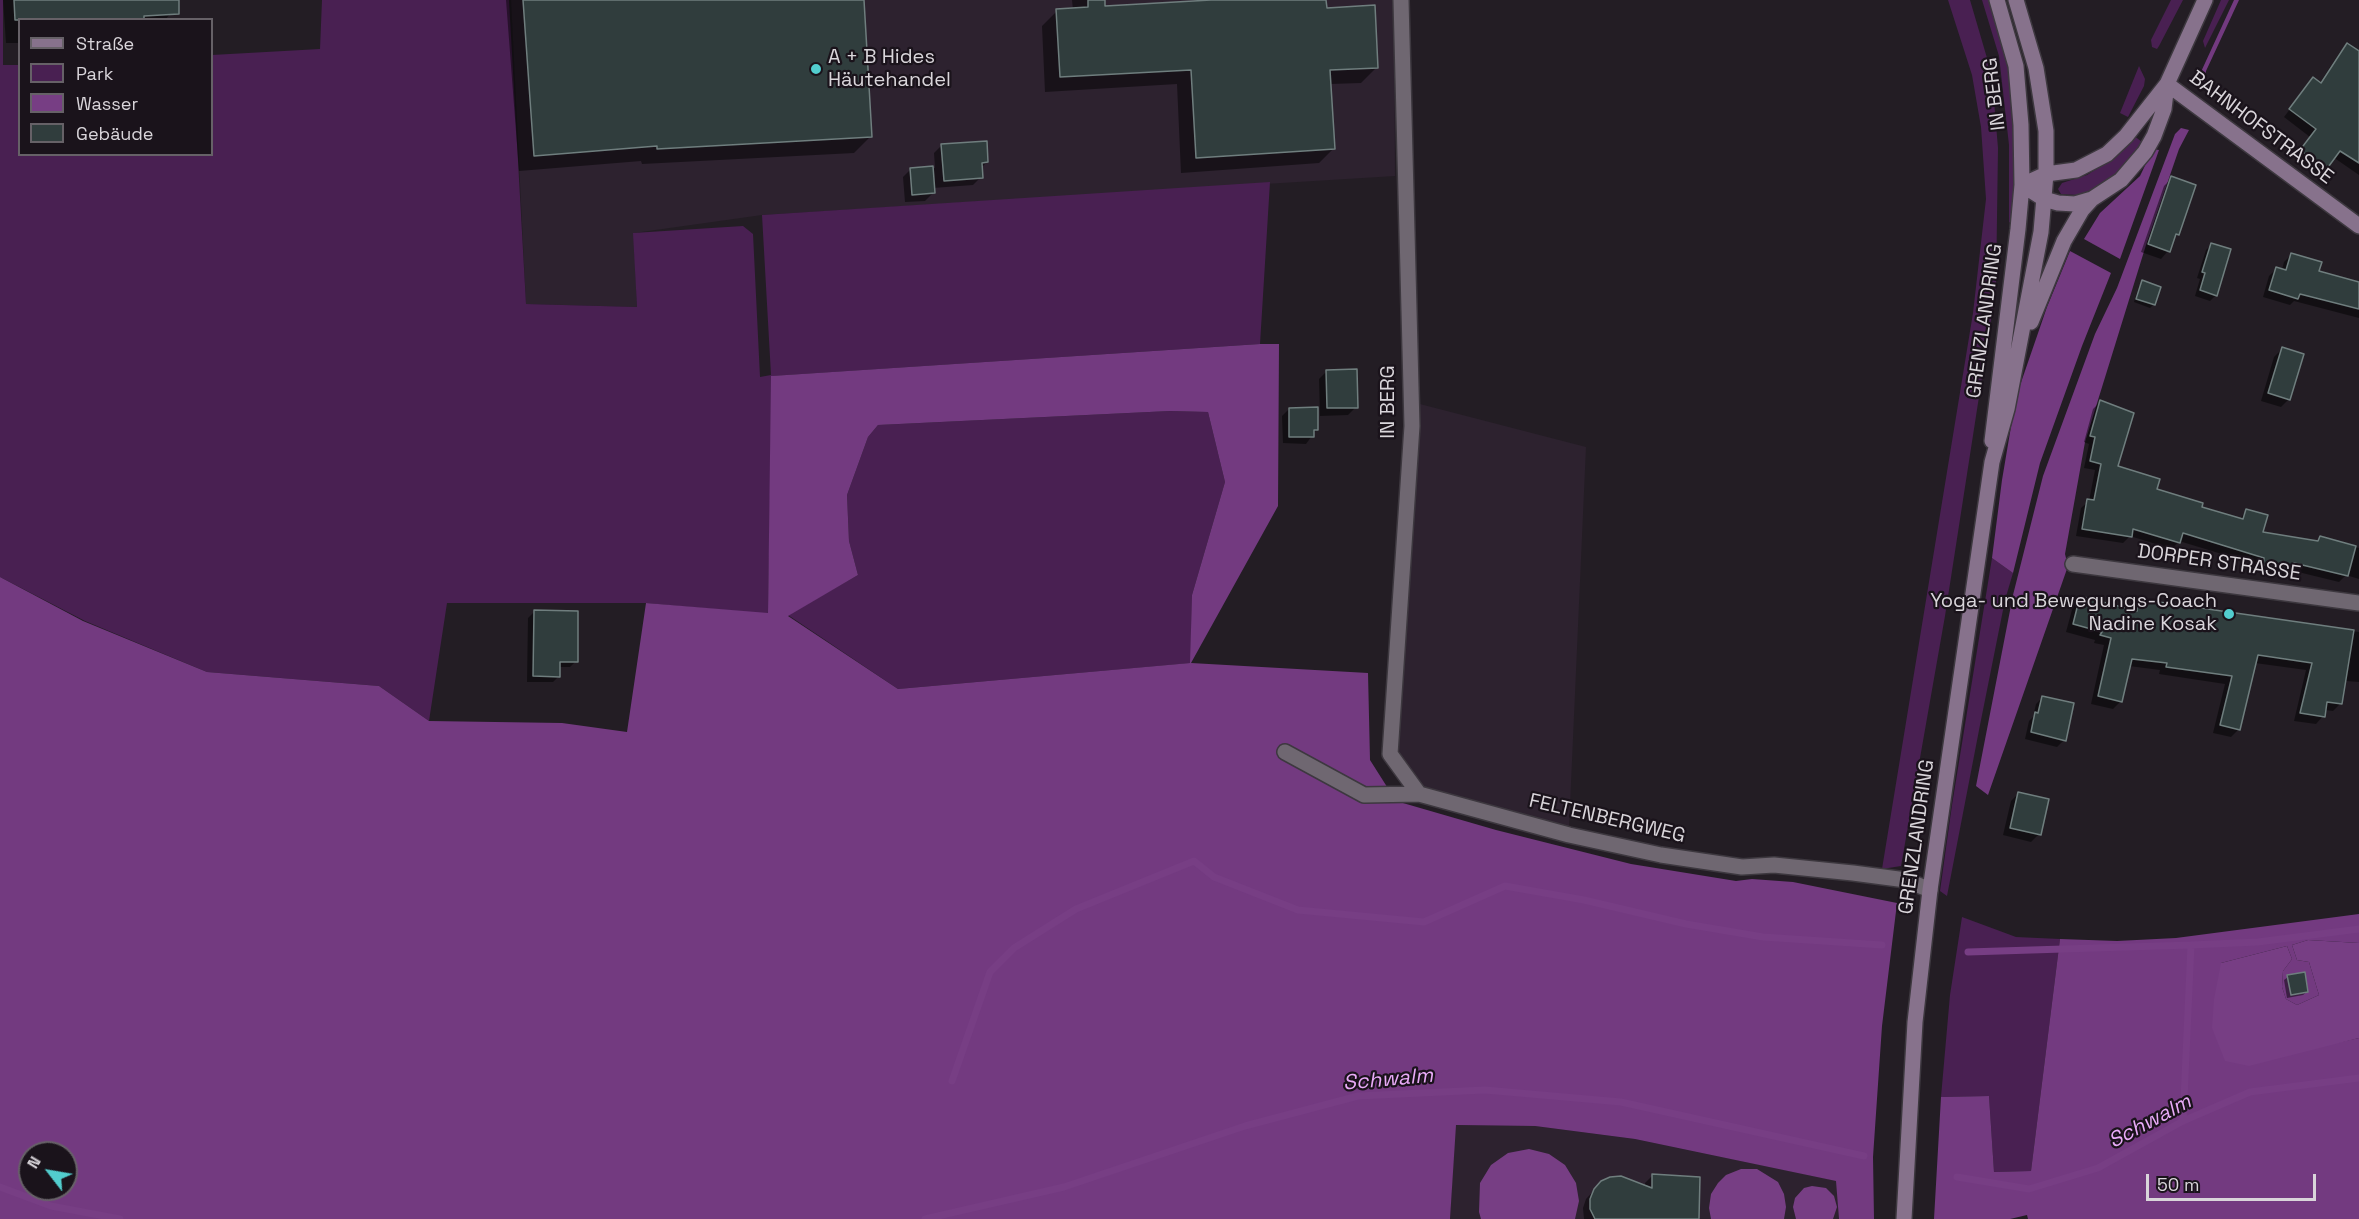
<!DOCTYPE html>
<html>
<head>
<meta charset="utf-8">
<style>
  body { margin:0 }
  #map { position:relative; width:2359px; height:1219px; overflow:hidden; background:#231d24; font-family:"Space Grotesk",sans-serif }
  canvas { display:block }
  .legend { position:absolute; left:18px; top:18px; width:195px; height:138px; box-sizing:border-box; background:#1a131b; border:2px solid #666167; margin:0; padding:8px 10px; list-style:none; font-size:18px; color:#d9d5da }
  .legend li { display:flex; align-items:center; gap:12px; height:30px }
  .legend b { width:30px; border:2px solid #666167 }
  .north { position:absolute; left:18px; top:1141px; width:60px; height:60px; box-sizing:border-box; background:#1a131b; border:2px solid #666167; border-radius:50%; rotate:301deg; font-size:16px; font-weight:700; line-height:24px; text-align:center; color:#d9d5da }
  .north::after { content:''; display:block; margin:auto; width:21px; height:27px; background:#52cdce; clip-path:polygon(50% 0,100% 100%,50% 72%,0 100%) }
  .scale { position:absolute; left:2146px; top:1174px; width:170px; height:27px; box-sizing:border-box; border:3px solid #d9d5da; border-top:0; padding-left:8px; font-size:18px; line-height:21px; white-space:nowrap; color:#d9d5da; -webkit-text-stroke:4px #1a131b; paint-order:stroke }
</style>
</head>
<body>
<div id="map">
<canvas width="2359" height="1219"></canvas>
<ul class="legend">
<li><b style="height:8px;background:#87728c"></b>Straße</li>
<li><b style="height:16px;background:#492052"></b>Park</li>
<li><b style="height:16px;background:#773e84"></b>Wasser</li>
<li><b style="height:16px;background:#303d3d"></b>Gebäude</li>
</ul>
<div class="north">N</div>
<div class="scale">50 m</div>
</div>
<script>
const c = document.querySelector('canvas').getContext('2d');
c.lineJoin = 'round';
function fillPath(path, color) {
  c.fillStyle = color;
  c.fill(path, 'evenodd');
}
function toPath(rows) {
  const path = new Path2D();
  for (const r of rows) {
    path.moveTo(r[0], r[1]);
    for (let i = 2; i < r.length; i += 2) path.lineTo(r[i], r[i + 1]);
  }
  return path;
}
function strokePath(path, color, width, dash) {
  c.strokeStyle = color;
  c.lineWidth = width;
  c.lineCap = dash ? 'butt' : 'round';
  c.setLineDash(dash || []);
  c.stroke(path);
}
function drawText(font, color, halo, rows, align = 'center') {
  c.font = font + ' "Space Grotesk",sans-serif';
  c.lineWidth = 4.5;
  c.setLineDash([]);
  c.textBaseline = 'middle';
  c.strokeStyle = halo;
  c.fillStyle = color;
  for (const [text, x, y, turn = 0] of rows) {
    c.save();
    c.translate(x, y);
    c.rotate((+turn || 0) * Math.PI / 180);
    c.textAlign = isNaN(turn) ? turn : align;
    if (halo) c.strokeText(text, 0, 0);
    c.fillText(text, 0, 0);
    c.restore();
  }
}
fillPath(toPath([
  [511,0,1394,0,1395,176,762,215,634,233,637,307,526,304],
  [1416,403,1586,447,1569,828,1422,790,1393,751],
  [1455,1125,1535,1126,1635,1139,1837,1181,1839,1219,1450,1219]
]), '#2d222f');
fillPath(toPath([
  [0,0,3,0,3,65,19,65,20,154,212,154,212,55,320,49,322,0,509,0,526,304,637,307,633,233,743,226,753,234,760,377,771,375,762,215,1270,182,1260,344,772,376,768,614,646,603,447,603,429,721,379,686,207,672,85,621,0,577],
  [1948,0,1970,0,1987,58,1994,101,1998,148,1996,287,1945,616,1901,866,1882,869,1973,313,1986,199,1981,127,1972,75],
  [1982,0,1990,0,2008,64,2018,166,2011,223,2009,222,2009,145,1999,56],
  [2171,0,2183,0,2159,46,2157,49,2152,47,2151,40],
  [2221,0,2229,0,2205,48,2203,41],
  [2139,66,2145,79,2144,86,2128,117,2120,113],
  [2133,135,2142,142,2126,165,2115,175,2102,185,2089,191,2077,195,2061,194,2058,189,2062,183,2087,175,2101,166,2116,155],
  [1170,411,1208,412,1225,482,1192,595,1191,663,898,689,788,615,858,575,849,541,847,495,868,437,878,425],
  [1992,558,2013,573,2005,600,1980,725,1947,896,1940,891,1952,805],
  [1962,917,2016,937,2060,939,2031,1171,1994,1172,1989,1096,1941,1097,1950,995]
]), '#492052');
fillPath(toPath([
  [2234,0,2239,0,2206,71,2205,84,2200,74],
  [2181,128,2189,130,2179,149,2146,245,2085,442,2065,554,2068,566,1988,795,1976,786,2013,595,2043,476,2095,334,2117,288,2175,134],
  [2153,149,2159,150,2120,259,2084,239,2100,213,2140,176],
  [2070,251,2111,273,2082,346,2040,463,2013,573,1992,558,2002,480,2016,397,2047,307],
  [1260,344,1279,344,1278,506,1191,663,1368,673,1370,760,1396,801,1496,830,1631,864,1736,881,1752,879,1793,882,1897,903,1882,1026,1873,1157,1874,1219,1839,1219,1836,1181,1635,1139,1535,1126,1456,1125,1450,1219,0,1219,0,577,83,621,207,672,379,686,429,721,562,723,627,732,646,603,768,613,771,376],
  [1170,411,1208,412,1225,482,1192,595,1190,663,898,689,788,616,858,575,849,541,847,495,868,437,878,425],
  [30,1153,66,1153,66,1189,30,1189],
  [2359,914,2359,943,2308,940,2292,945,2297,960,2309,962,2319,995,2297,1005,2286,999,2282,987,2283,971,2292,959,2287,946,2221,963,2336,1043,2359,1038,2359,1219,2028,1219,2027,1215,2010,1219,1934,1219,1941,1097,1989,1096,1994,1172,2031,1171,2060,939,2117,941,2176,938]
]), '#733a80');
fillPath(toPath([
  [2308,940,2359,943,2359,1038,2249,1066,2225,1061,2212,1028,2214,999,2221,963,2287,946,2292,959,2283,971,2282,987,2286,999,2297,1005,2319,995,2309,962,2297,960,2292,945],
  [1529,1149,1549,1154,1565,1165,1576,1183,1579,1201,1575,1219,1481,1219,1479,1212,1480,1183,1491,1165,1508,1153],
  [1741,1169,1757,1169,1778,1182,1784,1194,1786,1207,1784,1219,1711,1219,1709,1208,1711,1194,1718,1183,1726,1175],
  [1812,1186,1826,1188,1834,1196,1837,1207,1833,1219,1796,1219,1793,1207,1795,1198,1804,1188]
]), '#773e84');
fillPath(toPath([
  [3,0,170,0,171,13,165,20,20,20,20,43,6,43],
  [506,0,863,0,870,137,854,153,642,164,641,161,519,171],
  [1072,0,1103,0,1104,8,1237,0,1325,0,1325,9,1377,67,1361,83,1330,84,1334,148,1319,163,1181,173,1177,84,1045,92,1042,26,1057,11,1073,10],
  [2347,45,2359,53,2359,175,2333,157,2318,176,2295,158,2310,137,2284,117,2313,79,2319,84,2340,52],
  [942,145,987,162,981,168,981,177,973,185,933,188,933,193,925,201,905,202,903,177,911,169,935,168,934,153],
  [2172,178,2178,234,2173,239,2168,251,2161,259,2141,252,2164,186],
  [2212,244,2216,295,2210,301,2195,296,2200,279,2197,278,2206,250],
  [2292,254,2317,272,2359,283,2359,318,2294,301,2290,305,2263,297,2269,276,2276,269,2282,270,2284,262],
  [2143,282,2154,304,2150,308,2134,302,2139,286],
  [2282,349,2289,399,2281,407,2261,401,2274,357],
  [1327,371,1356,407,1348,415,1320,416,1319,379],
  [2100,402,2116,467,2156,490,2200,508,2239,520,2247,510,2261,534,2316,542,2320,538,2359,548,2359,579,2346,575,2339,582,2290,570,2285,575,2257,571,2258,565,2179,541,2172,549,2130,536,2123,543,2076,536,2081,508,2089,501,2095,470,2084,468,2089,444,2084,442,2093,409],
  [1289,409,1317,429,1306,444,1283,443,1282,416],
  [2080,598,2131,611,2139,600,2359,632,2359,682,2346,681,2341,703,2333,711,2325,710,2323,716,2316,724,2294,721,2306,670,2255,663,2239,729,2231,737,2213,733,2225,684,2159,674,2160,670,2129,666,2121,701,2113,709,2091,704,2104,645,2094,643,2095,640,2066,632,2073,606],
  [534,612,576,661,570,667,559,667,559,676,553,682,527,682,528,618],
  [2043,697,2064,740,2057,747,2025,739,2029,721,2033,717,2036,704],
  [2019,793,2039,834,2031,842,2003,835,2011,801],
  [2288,977,2307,992,2303,995,2287,998,2284,980],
  [1653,1175,1698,1219,1584,1219,1583,1208,1586,1199,1601,1183,1645,1187,1645,1183]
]), '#0007');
strokePath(toPath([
  [2191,945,2258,942,2359,929],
  [1968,952,2191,945,2183,1121],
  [952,1081,990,972,1014,948,1076,909,1194,861,1214,877,1298,910,1424,922,1505,886,1584,900,1686,924,1763,937,1882,945],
  [1957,1177,2029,1189,2098,1168,2183,1121,2250,1092,2359,1078],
  [0,1187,51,1206,120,1219],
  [925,1219,1064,1187,1245,1126,1358,1096,1485,1090,1621,1102,1864,1156]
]), '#773e84', 7);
const building = toPath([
  [14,0,179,0,179,14,144,16,144,20,15,20,14,0],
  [523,0,864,0,872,137,657,149,657,146,534,156,523,0],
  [1088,0,1105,0,1105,6,1211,0,1326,0,1327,8,1375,5,1378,68,1330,70,1335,149,1196,158,1191,70,1060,77,1056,9,1088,7,1088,0],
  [2347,43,2359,51,2359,163,2340,151,2326,170,2300,150,2316,129,2289,109,2313,77,2321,83,2347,43],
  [987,141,988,162,982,163,983,178,944,181,941,144,987,141],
  [933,166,935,193,912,195,910,168,933,166],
  [2171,176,2196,185,2179,235,2176,234,2170,252,2148,244,2171,176],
  [2211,243,2231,249,2217,296,2200,290,2205,273,2202,272,2211,243],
  [2291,253,2322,262,2319,271,2359,282,2359,309,2300,294,2298,299,2269,290,2276,267,2286,270,2291,253],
  [2142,280,2161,287,2155,305,2136,299,2142,280],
  [2282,347,2304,354,2290,400,2268,393,2282,347],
  [1357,369,1358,408,1327,408,1326,370,1357,369],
  [2100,400,2134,413,2118,466,2160,479,2157,489,2203,503,2202,507,2243,519,2246,509,2268,515,2263,532,2318,541,2320,536,2356,546,2348,576,2294,563,2293,569,2263,565,2264,558,2183,533,2180,543,2133,529,2132,537,2082,529,2087,499,2094,500,2101,464,2090,461,2095,437,2090,436,2100,400],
  [1318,407,1318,430,1314,430,1314,437,1289,437,1289,408,1318,407],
  [2080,596,2137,611,2138,599,2354,630,2342,704,2327,702,2325,717,2300,713,2312,663,2258,655,2240,730,2220,725,2232,676,2166,667,2167,663,2132,659,2122,702,2098,696,2111,638,2100,635,2102,632,2073,624,2080,596],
  [534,610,578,611,578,662,560,662,560,677,533,676,534,610],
  [2042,696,2074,703,2066,741,2031,732,2035,712,2038,713,2042,696],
  [2018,792,2049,799,2041,835,2010,828,2018,792],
  [2305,972,2308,992,2291,995,2287,975,2305,972],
  [1652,1174,1700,1177,1699,1219,1595,1219,1590,1209,1590,1199,1594,1189,1601,1181,1610,1177,1621,1176,1652,1188,1652,1174]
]);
fillPath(building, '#303d3d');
strokePath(building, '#6f7e7e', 1.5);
const street = toPath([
  [1401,0,1412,426,1390,754,1419,794],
  [2073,564,2359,603],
  [1285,752,1364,795,1419,794,1569,835,1661,855,1742,867,1774,865,1853,873,1906,880,1930,890]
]);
const secondary = toPath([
  [2167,84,2359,226],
  [2022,185,2044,199,2058,203,2075,204,2092,199,2121,180,2145,152,2154,136,2164,109,2167,84,2205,0],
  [2022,185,2046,174,2076,170,2107,154,2126,136,2167,84],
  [2031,322,2064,241,2082,210,2092,199],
  [1992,441,2018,229,2022,185,2021,125,2016,66,1997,0],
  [1904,1219,1915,1022,1930,890,1992,462,2007,409,2041,232,2046,174,2046,131,2036,68,2016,0]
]);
strokePath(street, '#3d383f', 18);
strokePath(secondary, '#3d383f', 18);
strokePath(street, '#6f6771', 15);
strokePath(secondary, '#87728c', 15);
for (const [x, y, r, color] of [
  [816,69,6,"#52cdce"],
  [2229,614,6,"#52cdce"]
]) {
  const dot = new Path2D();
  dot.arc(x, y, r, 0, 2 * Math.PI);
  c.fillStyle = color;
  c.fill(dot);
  strokePath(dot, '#1a131b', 2);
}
drawText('20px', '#d9d5da', '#1a131b', [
  ["A + B Hides",828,58],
  ["Häutehandel",828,81],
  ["Yoga- und Bewegungs-Coach",2217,602,"right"],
  ["Nadine Kosak",2217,625,"right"]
], 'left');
drawText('20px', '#d9d5da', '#1a131b', [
  ["IN BERG",1995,94,-97],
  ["BAHNHOFSTRASSE",2261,128,37],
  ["GRENZLANDRING",1985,321,-82],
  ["IN BERG",1389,402,-90],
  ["DORPER STRASSE",2219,563,8],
  ["FELTENBERGWEG",1607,819,13],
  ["GRENZLANDRING",1917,837,-82]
]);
drawText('italic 21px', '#e9abf8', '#1a131b', [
  ["Schwalm",1388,1080,-5],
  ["Schwalm",2150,1122,-28]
]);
</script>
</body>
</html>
